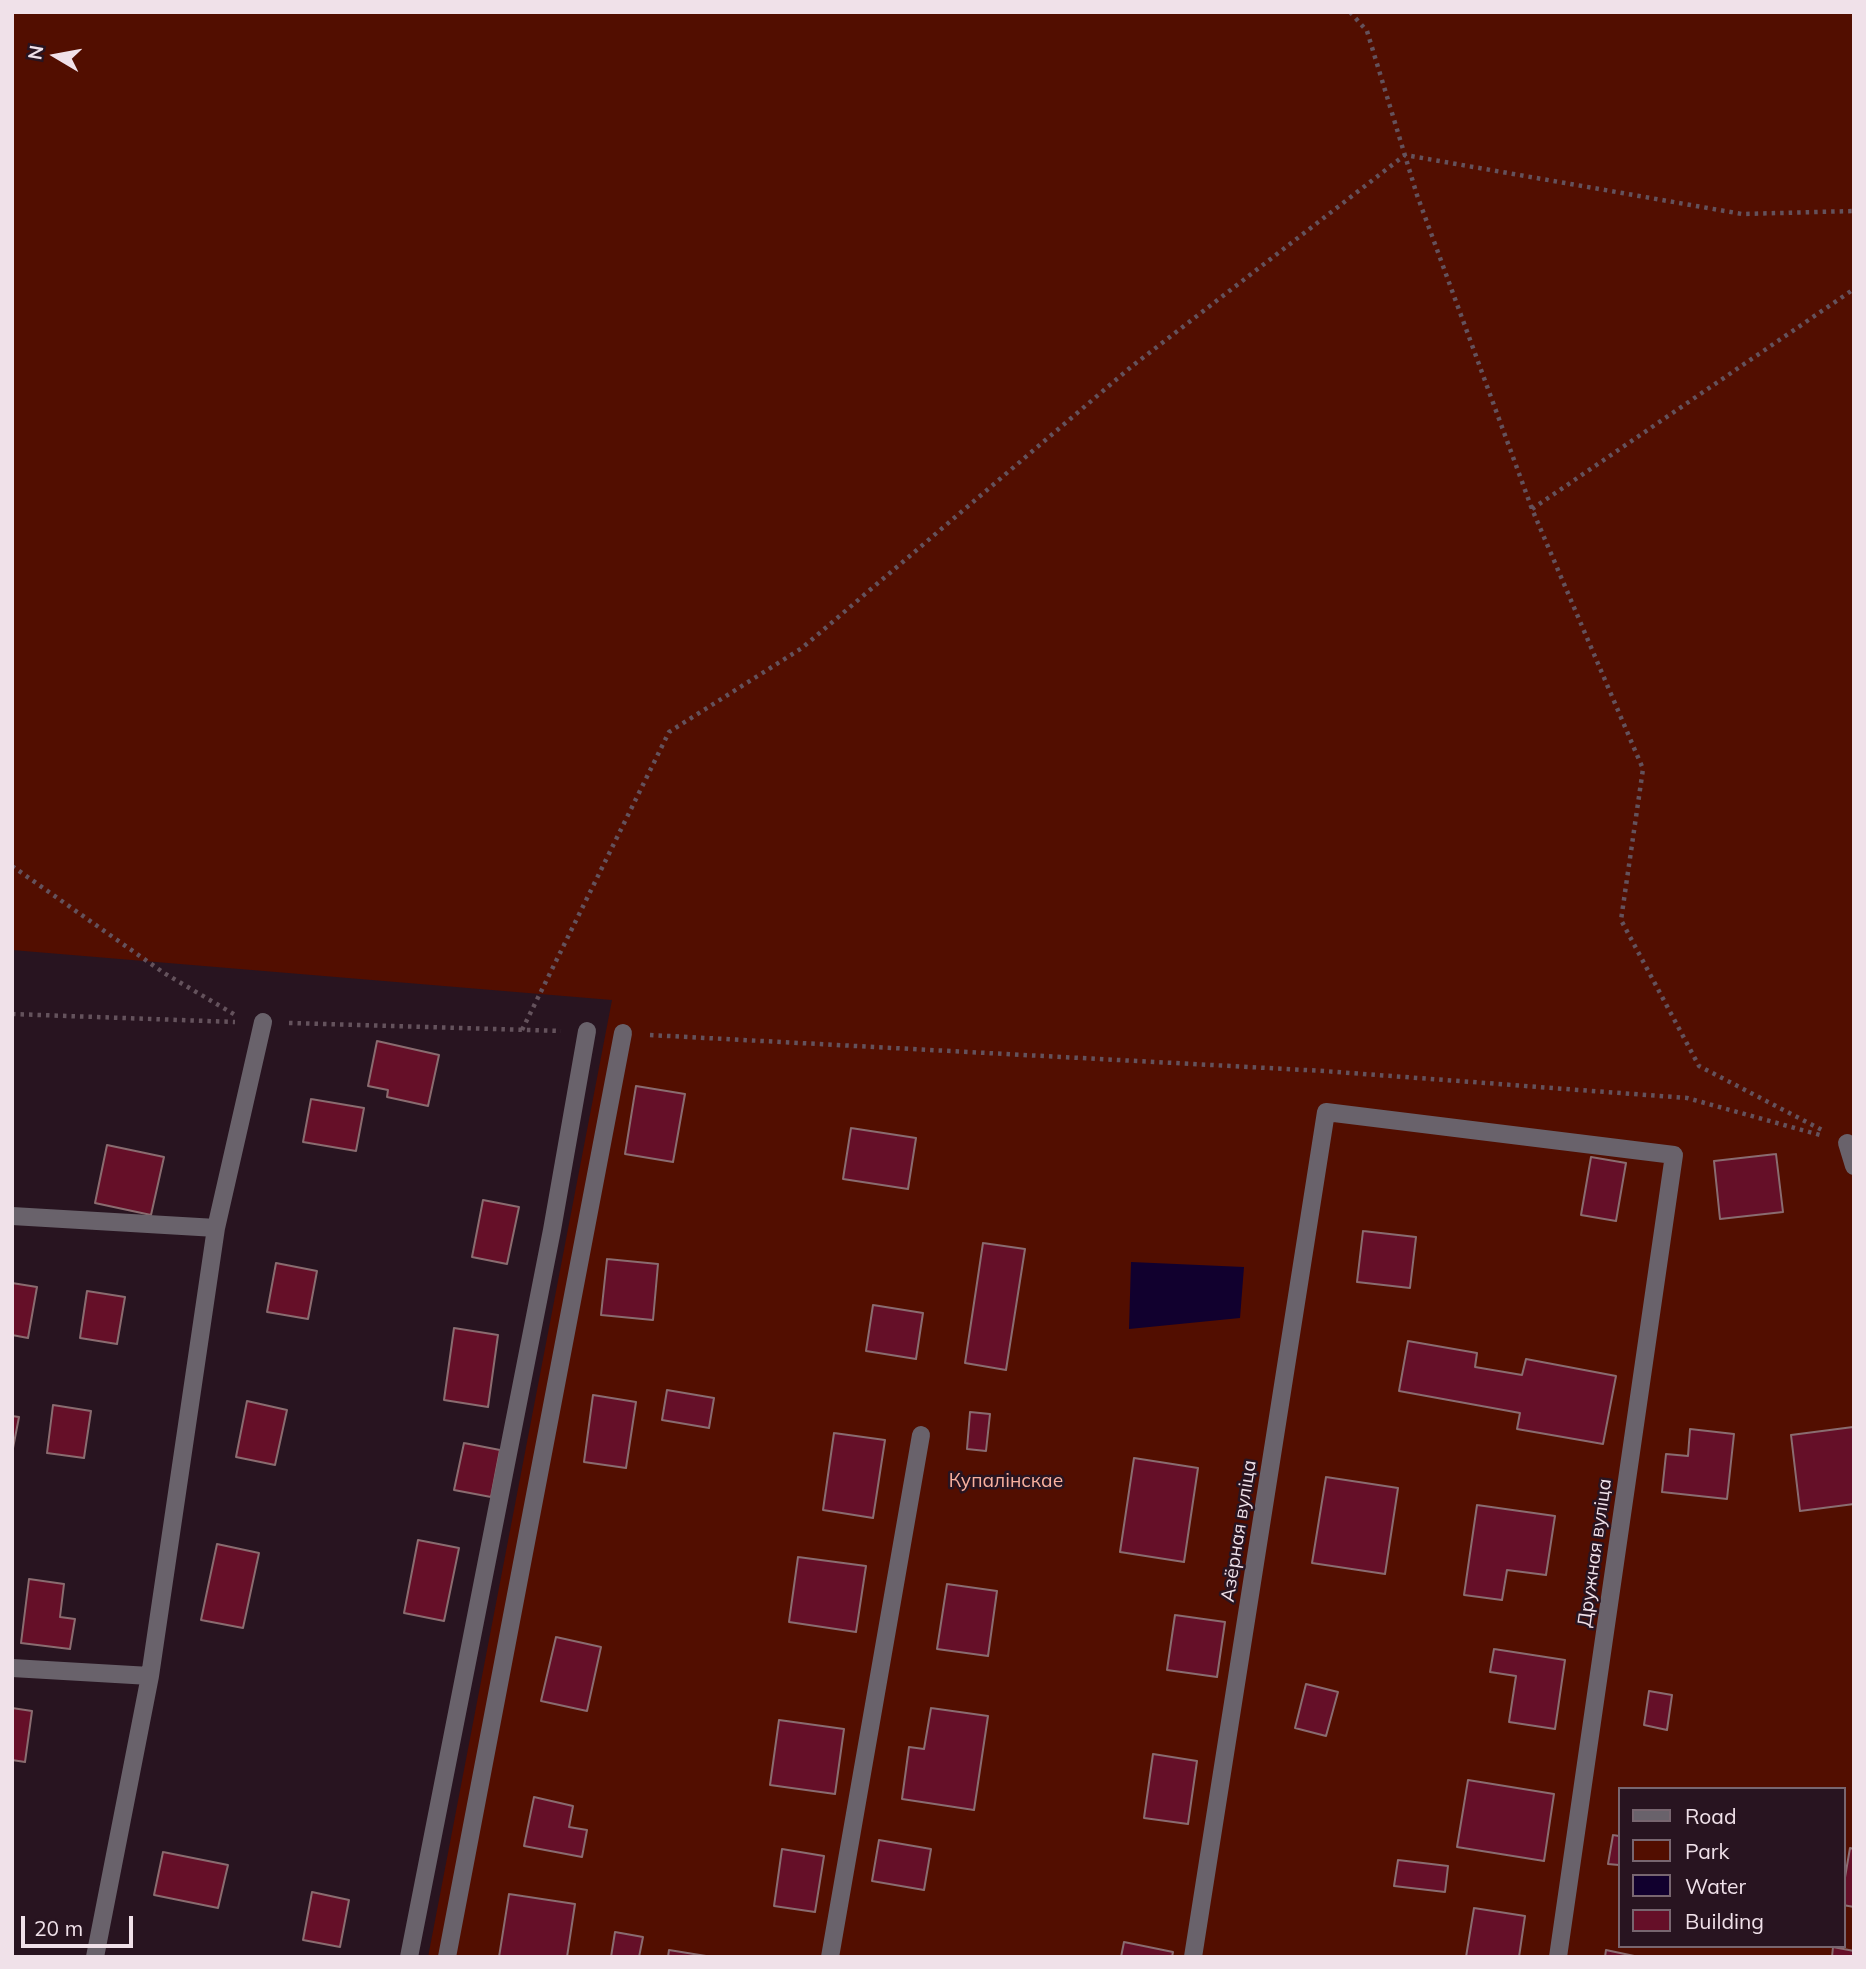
<!DOCTYPE html>
<html>
<head>
<meta charset="utf-8">
<style>
  body { margin:0 }
  #map { position:relative; width:1866px; height:1969px; overflow:hidden; background:#281420; font-family:Mulish,sans-serif }
  canvas { display:block }
  .frame { position:absolute; inset:0; border:14px solid #f0e1e9; pointer-events:none }
  .legend { position:absolute; left:1618px; top:1787px; width:228px; height:161px; box-sizing:border-box; background:#281420; border:2px solid #786670; margin:0; padding:9px 12px; list-style:none; font-size:21px; color:#f0e1e9 }
  .legend li { display:flex; align-items:center; gap:14px; height:35px }
  .legend b { width:35px; border:2px solid #786670 }
  .north { position:absolute; left:21px; top:21px; width:70px; height:70px; -webkit-text-stroke:5px #281420; paint-order:stroke; rotate:280deg; font-size:19px; font-weight:700; line-height:28px; text-align:center; color:#f0e1e9 }
  .north::after { content:''; display:block; margin:auto; width:24px; height:32px; background:#f0e1e9; clip-path:polygon(50% 0,100% 100%,50% 72%,0 100%) }
  .scale { position:absolute; left:21px; top:1916px; width:112px; height:32px; box-sizing:border-box; border:4px solid #f0e1e9; border-top:0; padding-left:9px; font-size:21px; line-height:24px; white-space:nowrap; color:#f0e1e9; -webkit-text-stroke:5px #281420; paint-order:stroke }
</style>
</head>
<body>
<div id="map">
<canvas width="1866" height="1969"></canvas>
<div class="frame"></div>
<ul class="legend">
<li><b style="height:9px;background:#69626b"></b>Road</li>
<li><b style="height:19px;background:#520e00"></b>Park</li>
<li><b style="height:19px;background:#11002e"></b>Water</li>
<li><b style="height:19px;background:#650f28"></b>Building</li>
</ul>
<div class="north">N</div>
<div class="scale">20 m</div>
</div>
<script>
const c = document.querySelector('canvas').getContext('2d');
c.lineJoin = 'round';
function fillPath(path, color) {
  c.fillStyle = color;
  c.fill(path, 'evenodd');
}
function toPath(rows) {
  const path = new Path2D();
  for (const r of rows) {
    path.moveTo(r[0], r[1]);
    for (let i = 2; i < r.length; i += 2) path.lineTo(r[i], r[i + 1]);
  }
  return path;
}
function strokePath(path, color, width, dash) {
  c.strokeStyle = color;
  c.lineWidth = width;
  c.lineCap = dash ? 'butt' : 'round';
  c.setLineDash(dash || []);
  c.stroke(path);
}
function drawText(font, color, halo, rows, align = 'center') {
  c.font = font + ' Mulish,sans-serif';
  c.lineWidth = 5;
  c.setLineDash([]);
  c.textBaseline = 'middle';
  c.strokeStyle = halo;
  c.fillStyle = color;
  for (const [text, x, y, turn = 0] of rows) {
    c.save();
    c.translate(x, y);
    c.rotate((+turn || 0) * Math.PI / 180);
    c.textAlign = isNaN(turn) ? turn : align;
    if (halo) c.strokeText(text, 0, 0);
    c.fillText(text, 0, 0);
    c.restore();
  }
}
fillPath(toPath([
  [12,12,1854,12,1854,1957,428,1957,612,1000,12,950],
  [1619,1789,1843,1789,1843,1946,1619,1946]
]), '#520e00');
fillPath(toPath([
  [1131,1262,1244,1267,1240,1318,1129,1329]
]), '#11002e');
const building = toPath([
  [377,1041,439,1055,428,1106,387,1097,388,1090,368,1086,377,1041],
  [636,1086,685,1094,673,1162,625,1154,636,1086],
  [311,1099,364,1108,356,1151,303,1142,311,1099],
  [851,1128,916,1138,908,1189,843,1179,851,1128],
  [107,1145,164,1157,151,1215,95,1203,107,1145],
  [1776,1154,1783,1212,1720,1219,1714,1161,1776,1154],
  [1591,1157,1626,1163,1616,1221,1581,1215,1591,1157],
  [483,1200,519,1207,507,1264,472,1257,483,1200],
  [1363,1231,1416,1237,1410,1288,1357,1282,1363,1231],
  [983,1243,1025,1249,1006,1370,965,1363,983,1243],
  [607,1259,658,1264,653,1320,601,1315,607,1259],
  [276,1263,317,1271,308,1319,267,1312,276,1263],
  [12,1283,37,1287,28,1338,12,1335,12,1283],
  [87,1291,125,1297,117,1344,80,1338,87,1291],
  [873,1305,923,1313,916,1359,866,1351,873,1305],
  [454,1328,498,1335,488,1407,444,1400,454,1328],
  [1408,1341,1477,1353,1475,1367,1522,1375,1526,1359,1616,1376,1603,1444,1517,1429,1520,1413,1399,1391,1408,1341],
  [667,1390,714,1398,709,1428,662,1420,667,1390],
  [593,1395,636,1402,626,1468,584,1462,593,1395],
  [247,1401,287,1410,275,1465,236,1457,247,1401],
  [53,1405,91,1411,84,1458,47,1453,53,1405],
  [970,1412,990,1414,986,1451,967,1449,970,1412],
  [12,1416,19,1417,13,1448,12,1448,12,1416],
  [1853,1427,1854,1504,1800,1511,1791,1435,1853,1427],
  [1690,1429,1734,1434,1727,1499,1662,1492,1666,1454,1688,1456,1690,1429],
  [834,1433,885,1440,873,1518,823,1510,834,1433],
  [464,1443,500,1450,491,1497,454,1490,464,1443],
  [1134,1458,1198,1468,1184,1562,1120,1552,1134,1458],
  [1326,1477,1398,1488,1385,1574,1312,1563,1326,1477],
  [1477,1505,1555,1516,1546,1575,1507,1570,1502,1600,1464,1595,1477,1505],
  [418,1540,459,1548,444,1621,404,1613,418,1540],
  [217,1544,259,1553,243,1628,201,1620,217,1544],
  [798,1557,866,1566,856,1632,789,1622,798,1557],
  [29,1579,64,1584,60,1617,75,1619,70,1649,21,1643,29,1579],
  [947,1584,997,1591,988,1656,937,1649,947,1584],
  [1175,1615,1225,1622,1217,1677,1167,1670,1175,1615],
  [556,1637,601,1647,587,1711,541,1701,556,1637],
  [1494,1649,1565,1660,1555,1729,1509,1722,1516,1676,1490,1672,1494,1649],
  [1306,1684,1338,1692,1326,1736,1295,1728,1306,1684],
  [1649,1691,1672,1695,1667,1730,1644,1725,1649,1691],
  [12,1708,32,1711,25,1762,12,1760,12,1708],
  [931,1708,988,1716,974,1810,902,1799,909,1747,924,1749,931,1708],
  [779,1720,844,1729,835,1794,770,1785,779,1720],
  [1153,1754,1197,1761,1188,1824,1144,1818,1153,1754],
  [1468,1780,1554,1794,1544,1861,1457,1847,1468,1780],
  [534,1797,573,1806,569,1827,587,1830,582,1857,524,1846,534,1797],
  [1613,1835,1619,1836,1619,1865,1608,1864,1613,1835],
  [879,1840,931,1849,924,1890,872,1881,879,1840],
  [1850,1848,1854,1849,1854,1907,1843,1905,1843,1889,1850,1848],
  [782,1849,824,1856,815,1912,774,1906,782,1849],
  [163,1852,228,1865,218,1908,154,1895,163,1852],
  [1398,1860,1448,1866,1445,1892,1394,1886,1398,1860],
  [312,1892,349,1900,340,1947,303,1940,312,1892],
  [509,1894,575,1904,567,1957,499,1957,509,1894],
  [1474,1908,1525,1916,1519,1957,1466,1957,1474,1908],
  [615,1932,643,1937,639,1957,611,1957,615,1932],
  [1124,1942,1173,1952,1172,1957,1121,1957,1124,1942],
  [1833,1947,1854,1951,1854,1957,1832,1957,1833,1947],
  [669,1950,706,1956,668,1957,669,1950],
  [1606,1950,1639,1957,1605,1957,1606,1950]
]);
fillPath(building, '#650f28');
strokePath(building, '#8a6c70', 2);
strokePath(toPath([
  [1350,12,1367,31,1417,195,1532,509,1643,769,1621,920,1699,1066,1822,1130],
  [1532,509,1854,289],
  [12,866,164,973,237,1016],
  [12,1014,235,1022],
  [289,1023,561,1031],
  [522,1030,669,732,802,648,1131,367,1405,155,1742,214,1854,211],
  [650,1035,1324,1071,1687,1098,1820,1135]
]), '#64525c', 4.5, [3.5, 5]);
strokePath(toPath([
  [1847,1143,1854,1166],
  [12,1216,216,1228],
  [12,1668,150,1676],
  [95,1957,150,1676,216,1228,263,1022],
  [409,1957,552,1230,587,1031],
  [447,1957,623,1033],
  [830,1957,921,1435],
  [1193,1957,1326,1112,1674,1155,1558,1957]
]), '#69626b', 18);
drawText('19px', '#f9b09e', '#281420', [
  ["Купалінскае",1006,1481]
]);
drawText('19px', '#f0e1e9', '#281420', [
  ["Азёрная вуліца",1239,1531,-81],
  ["Дружная вуліца",1595,1553,-82]
]);
</script>
</body>
</html>
